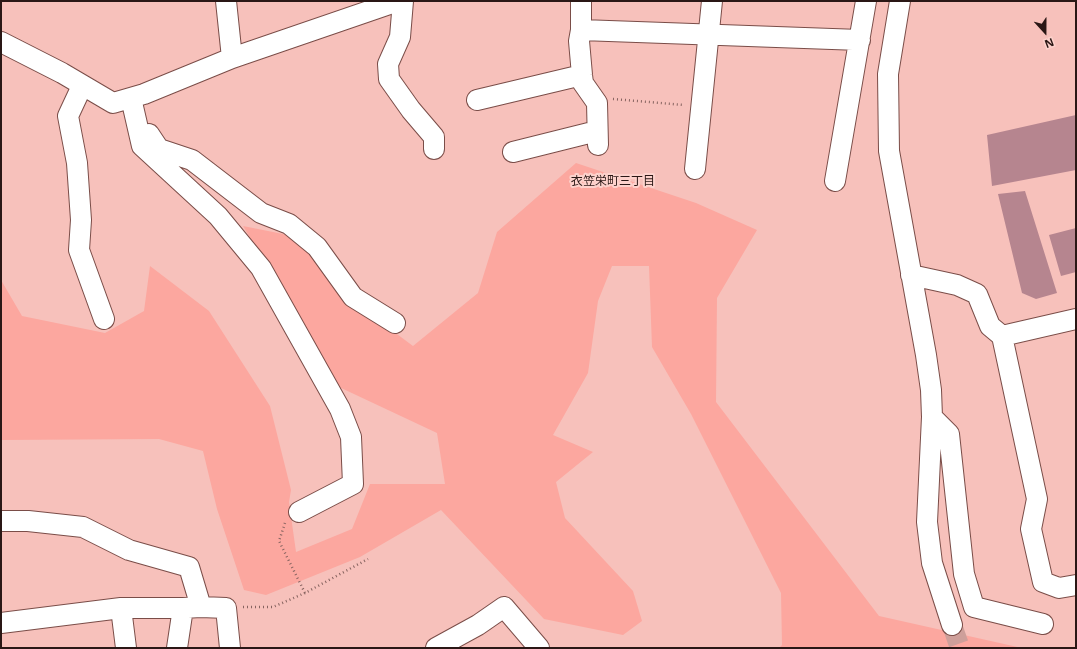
<!DOCTYPE html>
<html>
<head>
<meta charset="utf-8">
<style>
  body { margin:0 }
  #map { position:relative; width:1077px; height:649px; overflow:hidden; background:#f7c1bb; font-family:"Noto Sans",sans-serif }
  canvas { display:block }
  .frame { position:absolute; inset:0; border:2px solid #2a1715; pointer-events:none }
  .north { position:absolute; left:1025px; top:12px; width:40px; height:40px; -webkit-text-stroke:3px #fdd2cc; paint-order:stroke; rotate:159deg; font-size:11px; font-weight:700; line-height:16px; text-align:center; color:#2a1715 }
  .north::after { content:''; display:block; margin:auto; width:14px; height:18px; background:#2a1715; clip-path:polygon(50% 0,100% 100%,50% 72%,0 100%) }
</style>
</head>
<body>
<div id="map">
<canvas width="1077" height="649"></canvas>
<div class="frame"></div>
<div class="north">N</div>
</div>
<script>
const c = document.querySelector('canvas').getContext('2d');
c.lineJoin = 'round';
function fillPath(path, color) {
  c.fillStyle = color;
  c.fill(path, 'evenodd');
}
function toPath(rows) {
  const path = new Path2D();
  for (const r of rows) {
    path.moveTo(r[0], r[1]);
    for (let i = 2; i < r.length; i += 2) path.lineTo(r[i], r[i + 1]);
  }
  return path;
}
function strokePath(path, color, width, dash) {
  c.strokeStyle = color;
  c.lineWidth = width;
  c.lineCap = dash ? 'butt' : 'round';
  c.setLineDash(dash || []);
  c.stroke(path);
}
function drawText(font, color, halo, rows, align = 'center') {
  c.font = font + ' "Noto Sans","Noto Sans JP",sans-serif';
  c.lineWidth = 4;
  c.setLineDash([]);
  c.textBaseline = 'middle';
  c.strokeStyle = halo;
  c.fillStyle = color;
  for (const [text, x, y, turn = 0] of rows) {
    c.save();
    c.translate(x, y);
    c.rotate((+turn || 0) * Math.PI / 180);
    c.textAlign = isNaN(turn) ? turn : align;
    if (halo) c.strokeText(text, 0, 0);
    c.fillText(text, 0, 0);
    c.restore();
  }
}
fillPath(toPath([
  [576,163,696,203,757,230,717,298,716,402,879,616,1022,648,779,648,782,645,781,593,691,414,652,347,649,266,612,266,598,301,588,373,553,435,593,452,556,482,565,518,633,591,642,621,623,635,544,619,441,510,360,557,266,595,244,590,217,509,203,451,159,439,1,440,1,280,22,316,105,333,144,311,150,266,209,311,270,406,291,490,289,502,296,552,352,529,370,484,445,484,437,433,339,387,243,226,298,237,343,294,413,346,478,293,497,232]
]), '#fca79f');
fillPath(toPath([
  [1076,115,1076,170,992,186,987,135],
  [1025,191,1057,293,1036,299,1022,293,998,194],
  [1076,228,1076,272,1061,276,1049,235]
]), '#b6858f');
strokePath(toPath([
  [952,625,960,648]
]), '#ce9f9a', 20, [20, 10]);
const minor = toPath([
  [226,1,232,58],
  [403,1,400,37,388,64,389,79,411,110,434,137,434,149],
  [581,1,581,30,579,41,582,75,583,83,597,103,598,145],
  [900,1,888,74,889,151,926,355,931,390,932,417,927,522,932,563,952,625],
  [581,30,860,40],
  [1,42,62,73,113,103,144,94,232,58,398,1],
  [82,86,68,116,77,163,81,220,79,250,104,319],
  [131,98,142,146,218,216,261,268,340,409,351,437,353,484,299,512],
  [477,100,582,75],
  [149,134,159,149,192,160,261,213,289,224,317,247,353,297,395,323],
  [513,152,597,131],
  [695,169,712,1],
  [835,181,866,1],
  [911,275,957,285,977,294,990,326,1002,336,1076,319],
  [1002,336,1037,499,1031,529,1043,582,1059,588,1076,585],
  [932,417,949,434,964,574,974,607,1043,624],
  [1,521,28,521,83,527,129,550,189,567,201,607],
  [121,608,126,648],
  [1,623,121,608,183,608],
  [177,648,183,608,201,607,226,608,230,648],
  [436,648,478,625,504,607,539,648]
]);
strokePath(minor, '#7a4d48', 22);
strokePath(toPath([
  [613,99,684,105],
  [285,523,279,541,305,593],
  [243,607,273,607,305,593,368,559]
]), '#876460', 2.5, [1, 3]);
strokePath(minor, '#fff', 20);
drawText('12px', '#2a1715', '#fdd2cc', [
  ["衣笠栄町三丁目",613,182]
]);
</script>
</body>
</html>
